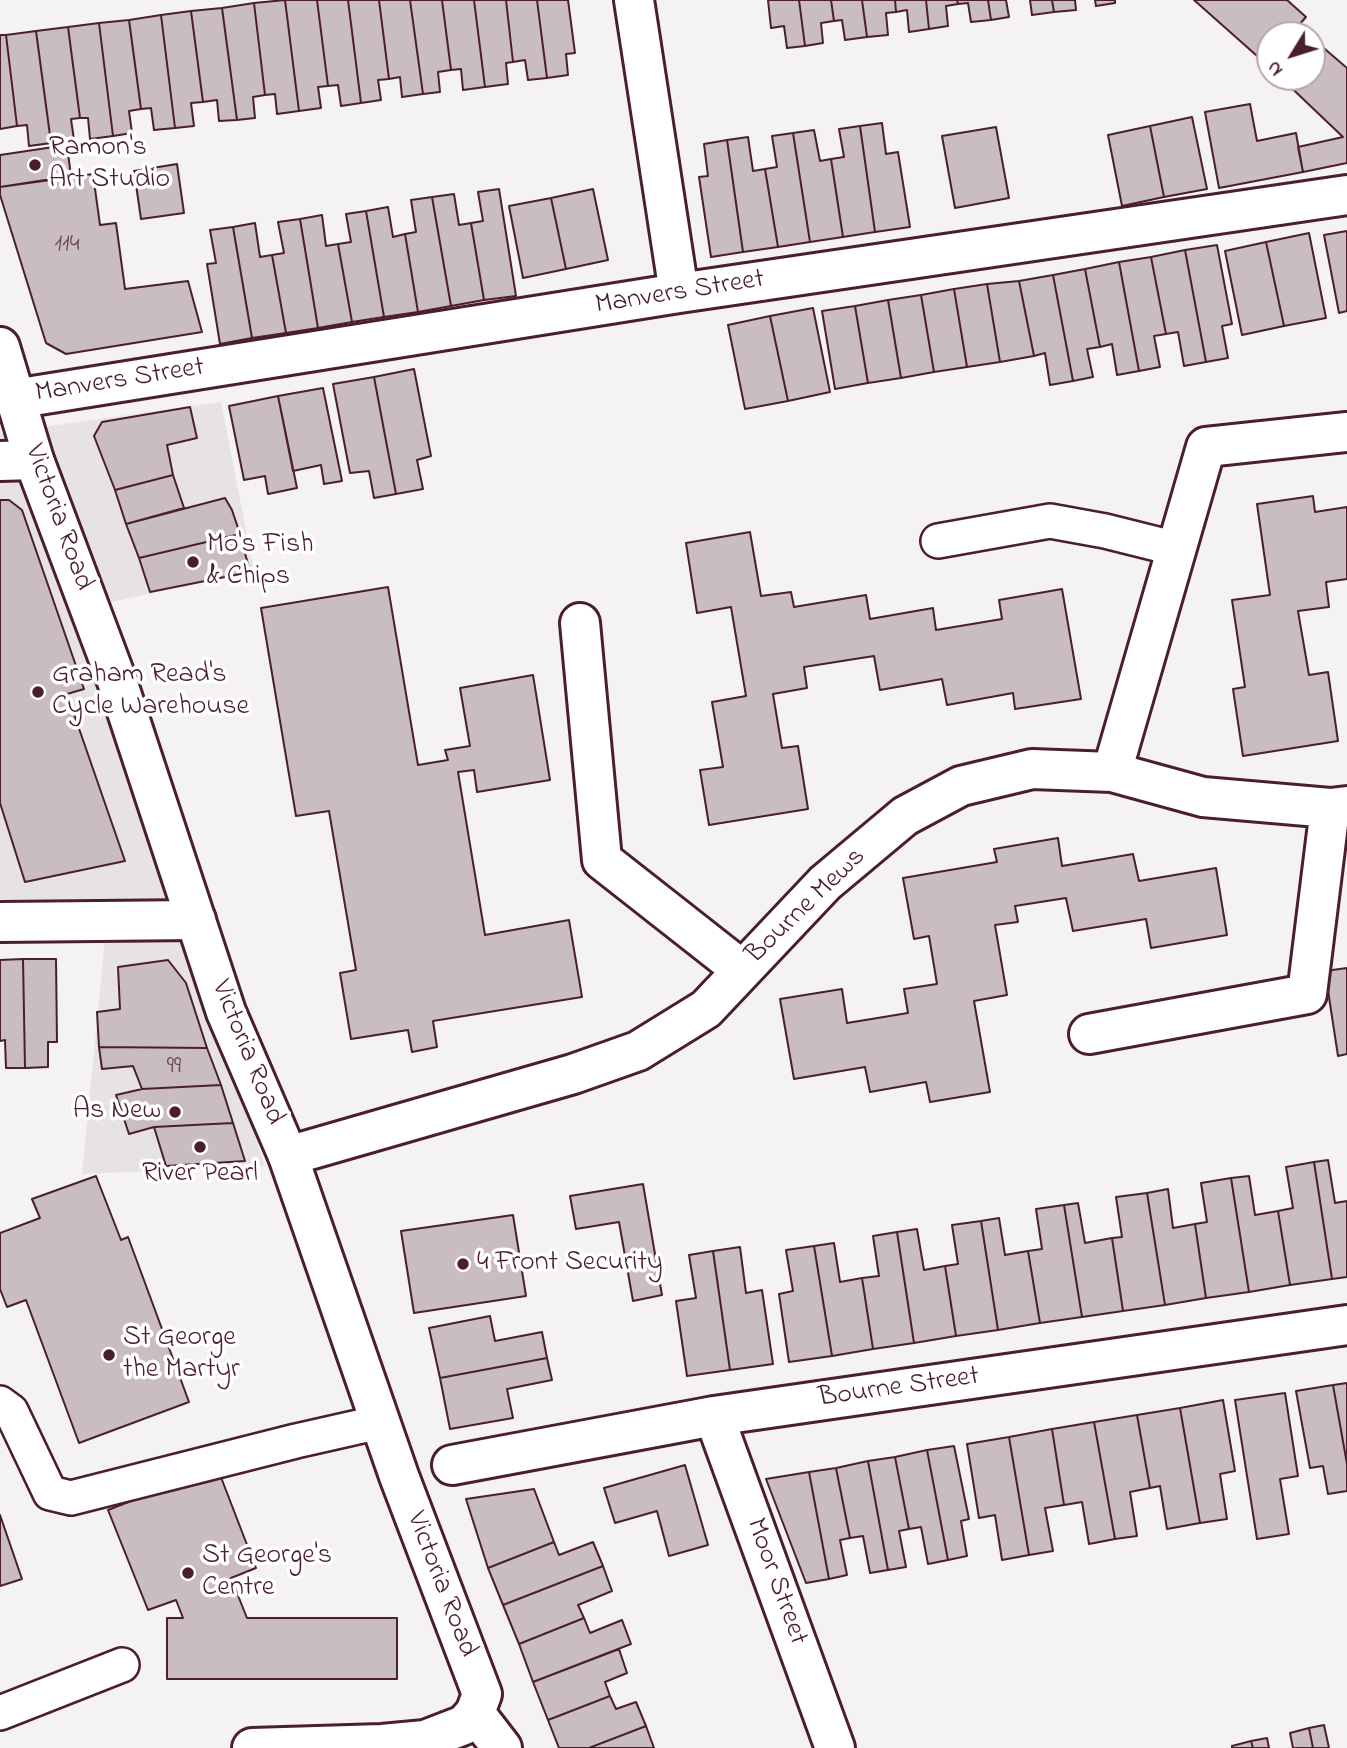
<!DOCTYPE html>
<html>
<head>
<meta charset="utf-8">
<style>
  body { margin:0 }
  #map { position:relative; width:1347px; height:1748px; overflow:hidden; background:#f4f2f2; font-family:"Indie Flower",sans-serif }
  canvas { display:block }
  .north { position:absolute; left:1256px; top:21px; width:70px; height:70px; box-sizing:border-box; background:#fff; border:2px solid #b7a5aa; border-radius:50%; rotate:232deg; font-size:19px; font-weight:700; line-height:28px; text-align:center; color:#4a1f2b }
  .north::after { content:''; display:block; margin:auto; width:24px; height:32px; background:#4a1f2b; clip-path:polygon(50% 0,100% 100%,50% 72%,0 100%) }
</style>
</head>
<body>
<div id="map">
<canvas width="1347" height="1748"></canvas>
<div class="north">N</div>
</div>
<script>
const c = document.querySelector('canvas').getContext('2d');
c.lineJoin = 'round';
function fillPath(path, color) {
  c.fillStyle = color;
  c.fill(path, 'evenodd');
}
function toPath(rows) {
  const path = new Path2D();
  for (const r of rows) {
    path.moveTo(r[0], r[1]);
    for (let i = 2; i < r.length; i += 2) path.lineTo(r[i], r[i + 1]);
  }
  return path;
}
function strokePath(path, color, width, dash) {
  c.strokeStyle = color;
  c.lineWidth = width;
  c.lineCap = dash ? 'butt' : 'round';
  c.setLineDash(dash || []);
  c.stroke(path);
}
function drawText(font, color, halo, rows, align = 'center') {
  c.font = font + ' "Indie Flower",sans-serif';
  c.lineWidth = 7;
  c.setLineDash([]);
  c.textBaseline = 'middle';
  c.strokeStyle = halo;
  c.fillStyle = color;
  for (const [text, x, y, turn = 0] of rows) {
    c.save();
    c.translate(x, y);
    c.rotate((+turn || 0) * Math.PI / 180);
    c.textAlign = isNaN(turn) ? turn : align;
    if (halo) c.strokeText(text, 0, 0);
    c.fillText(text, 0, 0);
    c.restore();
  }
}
fillPath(toPath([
  [221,402,254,571,74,610,204,984,265,1166,82,1174,104,950,100,907,0,899,0,433]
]), '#e7e2e3');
const building = toPath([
  [285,0,299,111,277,114,275,94,265,95,254,3,285,0],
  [285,0,317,0,328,86,318,87,321,108,299,111,285,0],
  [317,0,348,0,361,103,341,106,338,85,328,86,317,0],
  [348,0,379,0,389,79,378,80,381,100,361,103,348,0],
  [379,0,410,0,423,94,402,97,400,77,389,79,379,0],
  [410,0,442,0,451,70,438,72,440,92,423,94,410,0],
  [442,0,474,0,485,87,463,90,461,69,451,70,442,0],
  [474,0,506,0,513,62,506,63,508,84,485,87,474,0],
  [506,0,537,0,547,78,528,80,525,60,513,62,506,0],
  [537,0,568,0,575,53,566,54,568,75,547,78,537,0],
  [768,0,799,0,805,46,787,48,784,26,771,28,768,0],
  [799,0,831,0,834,21,821,23,823,43,805,46,799,0],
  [831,0,862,0,867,37,845,40,842,20,834,21,831,0],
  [862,0,895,0,896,12,886,13,888,35,867,37,862,0],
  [895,0,926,0,929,29,909,32,907,10,896,12,895,0],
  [926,0,957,0,958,4,946,6,948,26,929,29,926,0],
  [957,0,988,0,991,20,971,22,968,3,958,4,957,0],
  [988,0,1006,0,1009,17,991,20,988,0],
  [1030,0,1052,0,1054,12,1032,15,1030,0],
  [1052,0,1075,0,1076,10,1054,12,1052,0],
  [1095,0,1115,0,1115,3,1096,6,1095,0],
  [1194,0,1287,0,1306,17,1290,35,1270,35,1270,58,1265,63,1194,0],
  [254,3,265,95,253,97,255,118,237,120,222,8,254,3],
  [222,8,237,120,219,121,217,100,203,102,191,11,222,8],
  [191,11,203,102,191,103,194,126,175,128,161,15,191,11],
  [161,15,175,128,154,130,151,108,141,109,129,20,161,15],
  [129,20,141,109,129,111,132,133,113,136,99,23,129,20],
  [99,23,113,136,90,139,88,118,80,118,68,27,99,23],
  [1298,26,1308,35,1290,35,1298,26],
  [68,27,80,118,71,119,74,140,51,143,36,31,68,27],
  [36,31,51,143,29,146,27,125,17,126,6,35,36,31],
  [0,35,6,35,17,126,0,129,0,35],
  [1312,38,1347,68,1347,163,1303,172,1298,147,1343,137,1280,77,1312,77,1312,38],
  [1250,104,1257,141,1296,133,1303,172,1219,188,1205,112,1250,104],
  [1192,117,1207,189,1164,197,1150,126,1192,117],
  [882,123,886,154,898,152,910,227,875,232,860,126,882,123],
  [860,126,875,232,843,237,831,159,844,157,839,129,860,126],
  [1150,126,1164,197,1122,206,1108,135,1150,126],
  [996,127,1009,198,955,208,942,136,996,127],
  [814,130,820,161,831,159,843,237,810,242,793,133,814,130],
  [793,133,810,242,778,247,765,169,777,167,772,136,793,133],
  [748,137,753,171,765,169,778,247,743,252,727,140,748,137],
  [727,140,743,252,711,257,699,177,708,176,704,144,727,140],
  [67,145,71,176,0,187,0,155,67,145],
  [177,164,184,213,141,219,134,171,177,164],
  [93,174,100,225,116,223,125,289,188,281,202,332,66,354,46,343,0,195,0,187,93,174],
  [499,189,516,296,484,300,471,223,483,221,478,192,499,189],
  [593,189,608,260,566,269,551,198,593,189],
  [454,194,459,225,471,223,484,300,451,306,432,197,454,194],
  [432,197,451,306,418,312,405,234,416,232,411,200,432,197],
  [551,198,566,269,523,278,509,206,551,198],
  [388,207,393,237,405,234,418,312,384,317,366,211,388,207],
  [366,211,384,317,352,322,338,244,351,242,346,214,366,211],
  [322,215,326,246,338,244,352,322,318,328,300,219,322,215],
  [300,219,318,328,286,333,272,255,284,253,278,222,300,219],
  [255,223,260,257,272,255,286,333,252,338,233,227,255,223],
  [233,227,252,338,220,344,207,264,216,263,210,230,233,227],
  [1347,231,1347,311,1339,313,1324,235,1347,231],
  [1309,233,1326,318,1284,326,1266,242,1309,233],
  [1266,242,1284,326,1242,335,1225,251,1266,242],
  [1217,245,1232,324,1222,326,1228,358,1206,362,1185,250,1217,245],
  [1185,250,1206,362,1184,366,1178,332,1166,334,1151,257,1185,250],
  [1151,257,1166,334,1154,336,1160,367,1139,371,1119,262,1151,257],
  [1119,262,1139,371,1117,375,1112,344,1100,347,1085,269,1119,262],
  [1085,269,1100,347,1087,349,1093,377,1073,381,1053,275,1085,269],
  [1053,275,1073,381,1050,385,1045,353,1034,356,1019,281,1053,275],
  [1019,281,1034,356,1000,362,987,284,1019,281],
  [987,284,1000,362,967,367,954,289,987,284],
  [954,289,967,367,934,372,921,295,954,289],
  [921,295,934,372,901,378,888,300,921,295],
  [888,300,901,378,868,383,855,306,888,300],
  [855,306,868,383,835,389,822,311,855,306],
  [813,308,830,392,788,401,770,316,813,308],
  [770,316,788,401,745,409,728,325,770,316],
  [414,369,431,456,417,460,423,489,396,494,374,377,414,369],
  [374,377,396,494,374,498,369,471,350,473,333,384,374,377],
  [323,388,342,481,324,484,321,465,293,471,278,396,323,388],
  [278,396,297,488,268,494,265,476,244,480,229,406,278,396],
  [190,407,197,438,167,445,173,475,115,490,94,436,102,422,190,407],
  [173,475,184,508,126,524,115,490,173,475],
  [1313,496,1315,512,1347,507,1347,579,1326,582,1329,607,1298,611,1309,675,1328,672,1338,741,1243,756,1233,689,1245,687,1232,600,1270,595,1257,504,1313,496],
  [225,498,232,510,240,534,139,558,126,524,225,498],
  [0,500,9,500,22,510,84,689,67,694,125,861,25,882,0,803,0,500],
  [750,532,761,596,791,592,794,607,866,595,870,619,933,608,936,630,1002,619,999,600,1062,589,1081,699,1015,709,1013,693,947,705,942,679,880,690,874,656,804,667,807,688,773,694,782,748,798,746,808,809,709,825,700,770,723,767,712,702,746,696,731,607,697,613,686,543,750,532],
  [240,534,250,572,150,592,139,558,240,534],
  [388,587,418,765,448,760,445,750,470,746,460,688,533,675,550,780,477,792,474,770,458,772,485,935,569,920,582,997,433,1021,437,1047,412,1052,408,1030,351,1039,340,973,356,970,329,811,296,816,261,608,388,587],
  [1058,838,1062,866,1133,854,1139,881,1216,868,1227,935,1151,948,1146,919,1073,931,1066,898,1015,906,1018,922,995,925,1007,995,974,1001,990,1092,930,1102,926,1082,870,1092,865,1067,794,1079,780,999,842,989,847,1023,908,1013,904,989,937,984,929,936,914,939,903,878,997,862,994,849,1058,838],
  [23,959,56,959,57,1042,48,1042,48,1067,25,1068,23,959],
  [23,959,25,1068,6,1068,5,1040,0,1041,0,960,23,959],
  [168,960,186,983,207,1048,99,1047,97,1012,120,1009,118,967,168,960],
  [1347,968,1347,1054,1338,1056,1325,971,1347,968],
  [99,1047,207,1048,221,1085,142,1089,133,1066,102,1069,99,1047],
  [221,1085,233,1123,154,1127,129,1134,116,1095,142,1089,221,1085],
  [233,1123,245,1161,166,1166,154,1127,233,1123],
  [1328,1160,1335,1203,1347,1201,1347,1277,1332,1279,1314,1162,1328,1160],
  [1314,1162,1332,1279,1290,1285,1278,1211,1293,1208,1286,1167,1314,1162],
  [96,1176,121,1240,128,1237,189,1402,79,1443,26,1300,7,1307,0,1289,0,1233,40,1218,32,1199,96,1176],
  [1249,1176,1255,1215,1278,1211,1290,1285,1249,1292,1231,1178,1249,1176],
  [1231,1178,1249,1292,1206,1298,1195,1224,1207,1222,1201,1183,1231,1178],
  [643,1184,662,1295,633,1301,619,1222,576,1229,570,1196,643,1184],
  [1168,1189,1173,1228,1195,1224,1206,1298,1165,1305,1147,1193,1168,1189],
  [1147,1193,1165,1305,1123,1311,1112,1238,1122,1237,1116,1197,1147,1193],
  [1078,1203,1085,1243,1112,1238,1123,1311,1082,1317,1064,1205,1078,1203],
  [1064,1205,1082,1317,1040,1323,1028,1251,1042,1249,1036,1209,1064,1205],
  [513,1215,526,1296,414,1313,401,1231,513,1215],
  [999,1218,1005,1255,1028,1251,1040,1323,998,1330,981,1221,999,1218],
  [981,1221,998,1330,956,1336,945,1266,958,1264,952,1225,981,1221],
  [917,1229,924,1270,945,1266,956,1336,914,1343,897,1232,917,1229],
  [897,1232,914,1343,873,1349,862,1278,879,1276,873,1236,897,1232],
  [834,1243,840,1282,862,1278,873,1349,832,1356,814,1246,834,1243],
  [814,1246,832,1356,789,1362,779,1294,793,1291,786,1250,814,1246],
  [740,1247,746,1293,762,1290,773,1364,730,1370,713,1251,740,1247],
  [713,1251,730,1370,687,1376,676,1301,696,1298,689,1255,713,1251],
  [490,1316,495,1341,542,1332,547,1358,440,1378,429,1328,490,1316],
  [547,1358,552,1380,507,1389,513,1418,450,1429,440,1378,547,1358],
  [1347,1383,1347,1464,1333,1385,1347,1383],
  [1333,1385,1347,1464,1347,1491,1328,1494,1323,1466,1310,1468,1296,1391,1333,1385],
  [1285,1393,1298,1476,1280,1479,1289,1534,1257,1539,1235,1400,1285,1393],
  [1223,1400,1235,1471,1220,1474,1227,1519,1200,1523,1180,1408,1223,1400],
  [1180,1408,1200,1523,1167,1529,1160,1486,1150,1488,1137,1415,1180,1408],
  [1137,1415,1150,1488,1130,1492,1137,1536,1115,1539,1094,1422,1137,1415],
  [1094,1422,1115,1539,1089,1544,1082,1502,1064,1505,1052,1429,1094,1422],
  [1052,1429,1064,1505,1045,1508,1053,1551,1029,1555,1009,1437,1052,1429],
  [1009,1437,1029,1555,1002,1560,995,1515,979,1518,967,1444,1009,1437],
  [954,1446,969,1519,961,1521,967,1556,948,1560,927,1450,954,1446],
  [927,1450,948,1560,928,1564,921,1527,909,1529,895,1457,927,1450],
  [895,1457,909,1529,899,1531,906,1567,888,1570,868,1461,895,1457],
  [868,1461,888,1570,870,1573,863,1536,850,1538,836,1468,868,1461],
  [685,1465,708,1545,669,1556,657,1511,615,1523,604,1488,685,1465],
  [217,1467,256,1568,231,1578,247,1618,397,1618,397,1679,167,1679,167,1618,183,1618,176,1600,148,1610,108,1510,217,1467],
  [836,1468,850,1538,840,1540,847,1575,829,1579,809,1472,836,1468],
  [809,1472,829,1579,806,1583,766,1479,809,1472],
  [534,1489,554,1542,488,1568,466,1499,534,1489],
  [0,1515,22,1579,0,1586,0,1515],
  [554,1542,559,1555,593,1542,603,1566,503,1605,488,1568,554,1542],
  [603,1566,612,1591,578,1605,584,1618,519,1644,503,1605,603,1566],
  [584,1618,590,1633,622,1620,631,1644,533,1682,519,1644,584,1618],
  [619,1649,627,1673,605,1682,610,1696,548,1720,533,1682,619,1649],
  [610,1696,616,1709,636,1702,646,1726,589,1748,559,1748,548,1720,610,1696],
  [1324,1725,1329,1748,1313,1748,1309,1728,1324,1725],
  [646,1726,654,1748,589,1748,646,1726],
  [1309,1728,1313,1748,1293,1748,1290,1733,1309,1728],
  [1267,1738,1269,1748,1253,1748,1251,1741,1267,1738],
  [1251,1741,1253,1748,1232,1748,1232,1746,1251,1741]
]);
fillPath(building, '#cabdc1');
strokePath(building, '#4a1f2b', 2);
const lane = toPath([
  [938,541,1050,521,1105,531,1177,549],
  [0,1403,11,1411,50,1493,71,1498,296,1441,380,1422],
  [0,1713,122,1665]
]);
const street = toPath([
  [634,0,679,293],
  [14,399,679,293,1347,195],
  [0,461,34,460],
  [580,623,602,860,742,970],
  [1112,772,1206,447,1347,432],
  [0,922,196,920],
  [1089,1034,1307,994,1330,808],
  [288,1156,573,1074,638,1051,706,1009,825,883,905,816,961,786,1032,769,1112,772,1203,797,1330,808,1347,806],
  [714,1416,835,1748],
  [452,1465,714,1416,1347,1325],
  [252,1748,382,1744,425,1740,464,1725,475,1713]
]);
const secondary = toPath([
  [0,347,34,460,117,681,226,1012,288,1156,399,1476,482,1694,475,1713,502,1748]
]);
strokePath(lane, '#4a1f2b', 38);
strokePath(street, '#4a1f2b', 44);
strokePath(secondary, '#4a1f2b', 44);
strokePath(lane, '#fff', 33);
strokePath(street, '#fff', 38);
strokePath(secondary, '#fff', 38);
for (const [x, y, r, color] of [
  [35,165,7,"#4a1f2b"],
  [193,562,7,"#4a1f2b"],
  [38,692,7,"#4a1f2b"],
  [175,1112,7,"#4a1f2b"],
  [200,1147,7,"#4a1f2b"],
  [463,1264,7,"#4a1f2b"],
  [109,1355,7,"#4a1f2b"],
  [188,1573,7,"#4a1f2b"]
]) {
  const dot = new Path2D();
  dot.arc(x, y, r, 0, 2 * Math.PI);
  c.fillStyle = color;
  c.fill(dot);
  strokePath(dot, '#fff', 2.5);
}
drawText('24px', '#6a4650', null, [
  ["114",67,246],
  ["99",174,1068]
]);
drawText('28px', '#4a1f2b', '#fff', [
  ["Ramon's",49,149],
  ["Art Studio",49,181],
  ["Mo's Fish",207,546],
  ["& Chips",207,578],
  ["Graham Read's",52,676],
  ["Cycle Warehouse",52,708],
  ["As New",161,1112,"right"],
  ["River Pearl",200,1175,"center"],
  ["4 Front Security",477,1264],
  ["St George",123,1339],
  ["the Martyr",123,1371],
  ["St George's",202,1557],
  ["Centre",202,1589]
], 'left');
drawText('28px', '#4a1f2b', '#fff', [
  ["Manvers Street",680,294,-9],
  ["Manvers Street",120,382,-9],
  ["Victoria Road",57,518,70],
  ["Bourne Mews",807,907,-44],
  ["Victoria Road",246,1053,68],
  ["Bourne Street",899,1389,-8],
  ["Moor Street",775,1582,70],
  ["Victoria Road",440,1585,69]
]);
</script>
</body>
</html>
